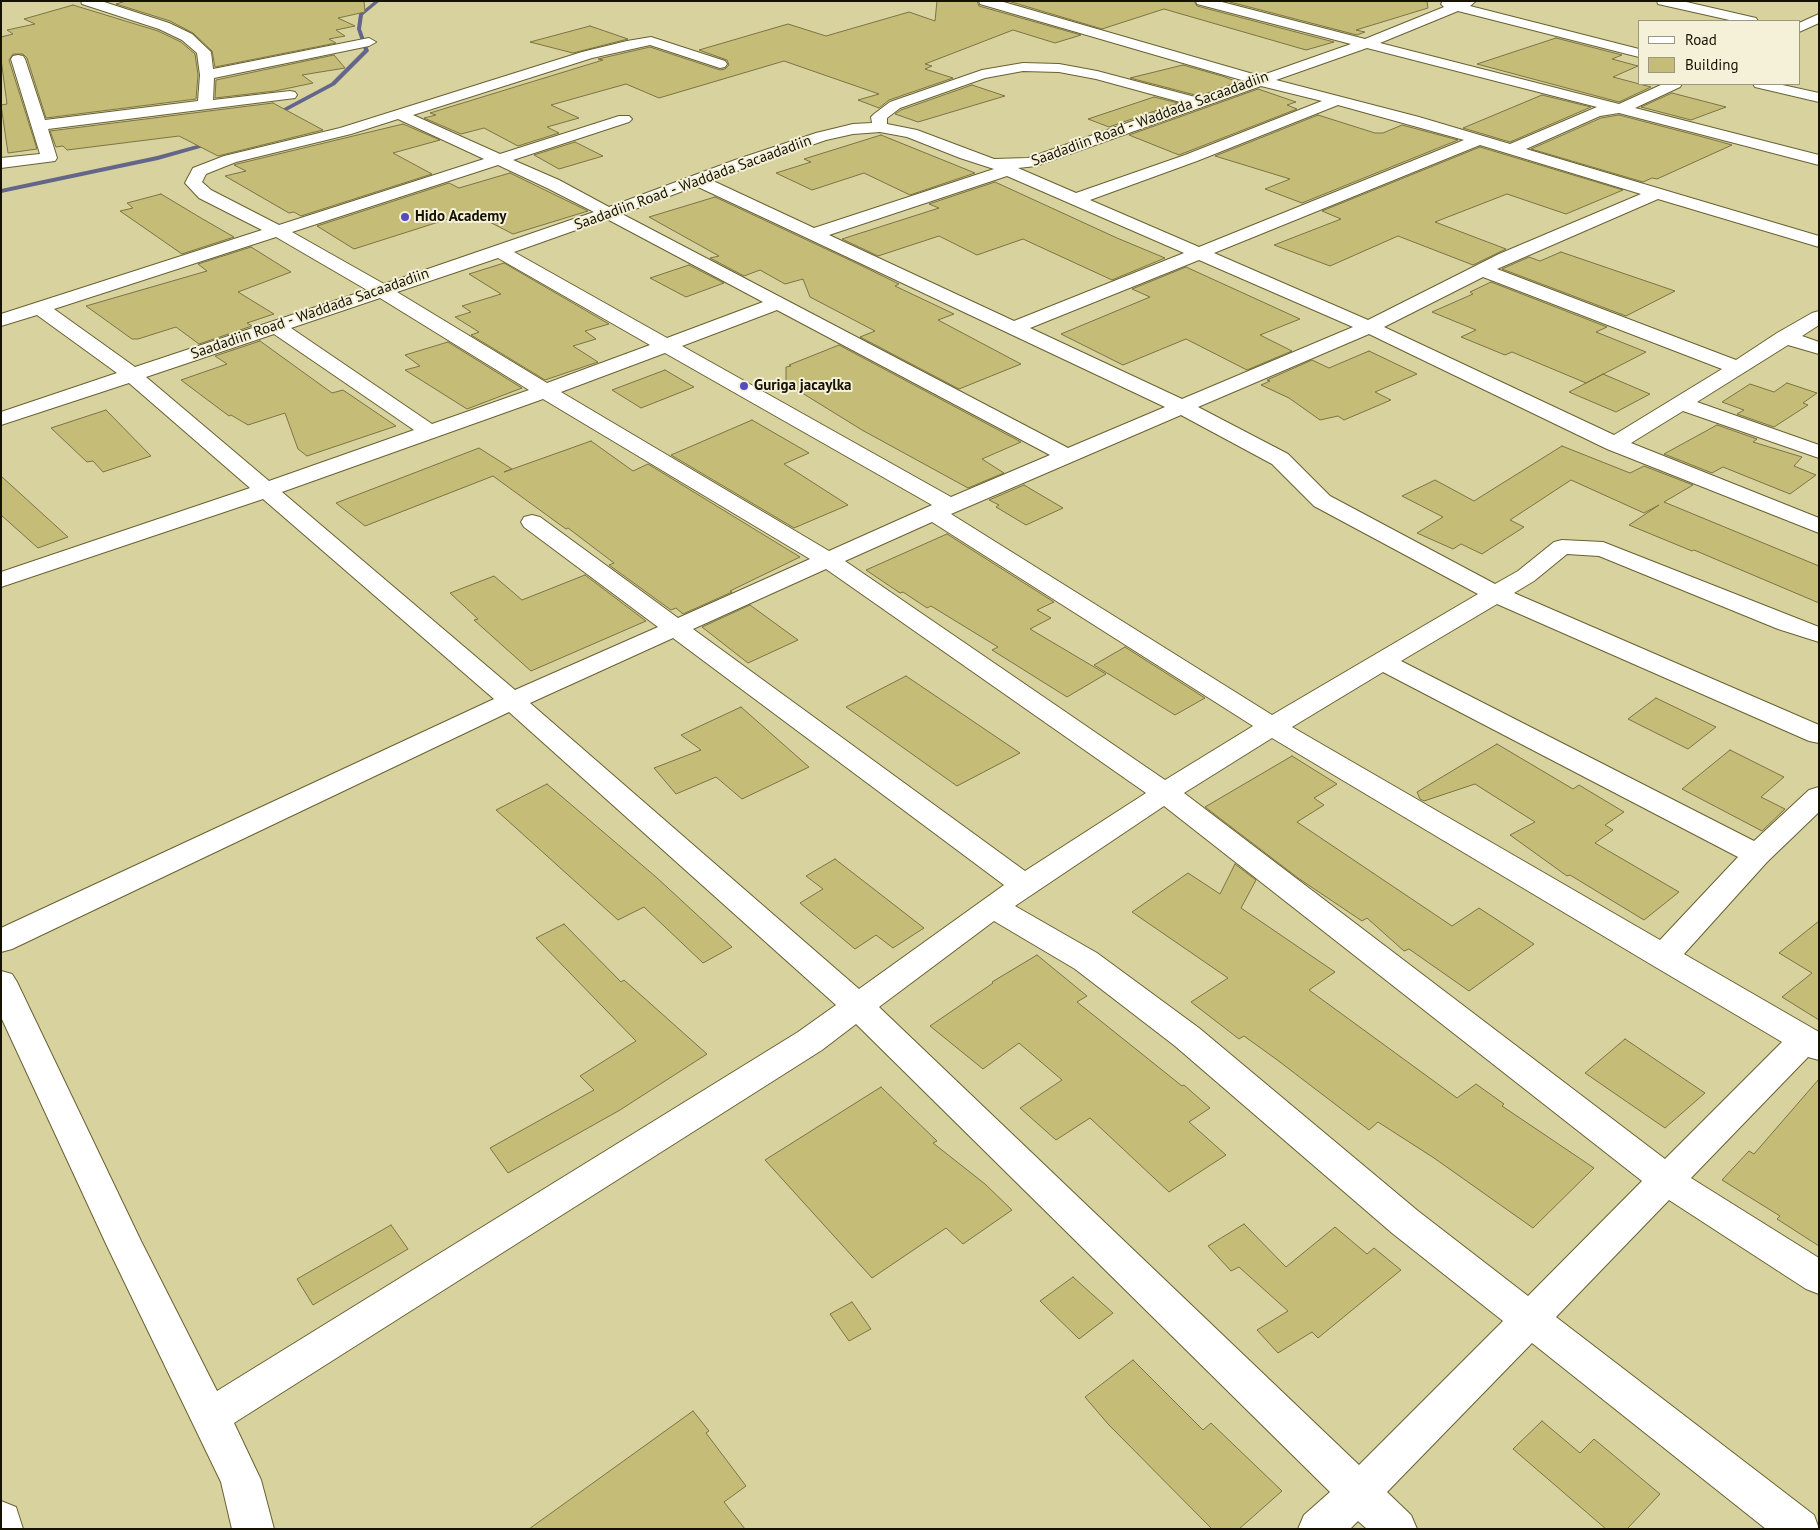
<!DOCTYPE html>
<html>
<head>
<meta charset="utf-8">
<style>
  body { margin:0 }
  #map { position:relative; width:1820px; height:1530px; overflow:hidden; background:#d8d29e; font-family:"PT Sans",sans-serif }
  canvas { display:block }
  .frame { position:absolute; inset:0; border:2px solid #151202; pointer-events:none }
  .legend { position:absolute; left:1638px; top:20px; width:162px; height:65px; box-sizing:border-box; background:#f5f1d8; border:1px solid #9b9882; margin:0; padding:6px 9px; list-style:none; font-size:15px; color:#151202 }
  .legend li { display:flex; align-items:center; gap:10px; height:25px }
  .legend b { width:25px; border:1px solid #9b9882 }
</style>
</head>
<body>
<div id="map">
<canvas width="1820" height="1530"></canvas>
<div class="frame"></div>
<ul class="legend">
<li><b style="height:6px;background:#fff"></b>Road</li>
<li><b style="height:14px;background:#c5bc78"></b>Building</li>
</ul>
</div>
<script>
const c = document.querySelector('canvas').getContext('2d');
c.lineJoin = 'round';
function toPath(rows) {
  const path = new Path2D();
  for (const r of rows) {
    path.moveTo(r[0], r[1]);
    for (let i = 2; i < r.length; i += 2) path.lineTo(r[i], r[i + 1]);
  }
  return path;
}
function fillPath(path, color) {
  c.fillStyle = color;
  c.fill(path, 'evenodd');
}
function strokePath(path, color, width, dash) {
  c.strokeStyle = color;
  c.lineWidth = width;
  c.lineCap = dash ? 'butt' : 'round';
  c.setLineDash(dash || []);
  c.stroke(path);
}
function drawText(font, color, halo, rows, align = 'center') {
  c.font = font + ' "PT Sans",sans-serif';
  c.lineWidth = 4;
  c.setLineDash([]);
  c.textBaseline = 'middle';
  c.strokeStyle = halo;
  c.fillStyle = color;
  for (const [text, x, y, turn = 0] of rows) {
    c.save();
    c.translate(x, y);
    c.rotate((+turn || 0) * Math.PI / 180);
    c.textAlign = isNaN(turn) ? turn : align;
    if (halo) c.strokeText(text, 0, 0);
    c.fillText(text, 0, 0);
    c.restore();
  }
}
fillPath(toPath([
  [375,1,380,1,363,15,361,29,369,51,335,85,275,117,271,117,271,115,331,83,364,50,357,29,359,14,375,1],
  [212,141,214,142,214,144,158,160,1,193,1,189,157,156,212,141]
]), '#63658a');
const building = toPath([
  [126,1,364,1,365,12,338,18,355,26,336,30,345,36,329,39,336,43,215,67,212,51,193,33,170,21,116,4,126,1],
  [937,1,977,1,979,6,1081,35,1055,43,1013,30,925,64,932,66,925,69,953,78,889,100,879,108,858,100,879,94,784,61,659,98,626,84,551,105,579,118,547,127,559,133,518,146,484,128,461,134,424,118,436,115,430,113,603,60,598,59,650,47,720,70,725,69,729,65,727,60,699,50,788,24,826,36,909,12,935,21,937,1],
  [1008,1,1194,1,1197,6,1334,42,1306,50,1164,9,1102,29,1008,1],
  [1226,1,1427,1,1428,8,1356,30,1365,32,1357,35,1226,1],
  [73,5,158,31,181,42,195,54,198,75,196,99,46,118,27,58,23,54,13,54,9,60,37,149,8,153,1,105,7,104,1,59,1,37,13,34,7,30,35,24,24,19,73,5],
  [590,26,628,39,573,53,530,42,590,26],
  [1556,38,1622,55,1612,59,1638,66,1613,77,1651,87,1619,102,1477,64,1556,38],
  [334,55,345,68,302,75,313,83,275,91,215,98,216,80,334,55],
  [1183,65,1222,76,1238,82,1199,96,1130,78,1183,65],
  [972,85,1005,96,918,122,895,114,901,110,972,85],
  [1258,89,1296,102,1287,105,1297,109,1179,155,1129,135,1258,89],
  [1672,93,1726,107,1691,120,1641,107,1672,93],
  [1542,95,1591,107,1510,142,1463,128,1542,95],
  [1154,97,1178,103,1109,127,1088,119,1154,97],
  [273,103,323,130,218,156,179,136,67,150,63,146,56,147,50,131,273,103],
  [1318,115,1375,133,1383,133,1402,125,1458,140,1302,203,1265,189,1290,179,1215,156,1318,115],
  [1619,115,1703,137,1732,145,1657,179,1652,178,1643,182,1531,149,1601,118,1619,115],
  [403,124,440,140,393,153,432,174,301,216,294,212,289,213,225,176,246,171,234,165,237,164,403,124],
  [881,135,975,173,910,195,864,173,812,190,776,173,811,162,804,159,881,135],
  [575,142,603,156,559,169,534,155,575,142],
  [1480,147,1623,190,1566,214,1507,194,1435,222,1506,249,1473,265,1398,236,1330,266,1274,245,1341,219,1322,211,1480,147],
  [510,173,588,211,513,234,470,212,354,249,317,226,449,183,459,188,510,173],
  [995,182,1117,238,1165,258,1112,280,1023,239,977,255,939,236,878,256,842,239,939,208,929,204,995,182],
  [161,194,201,218,234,237,182,254,120,211,133,208,127,203,161,194],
  [715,197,856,263,899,284,895,286,954,314,938,320,1021,364,959,389,860,337,875,331,810,297,803,279,785,284,760,270,744,276,710,258,719,256,649,217,715,197],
  [251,247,291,272,238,292,274,314,247,323,252,326,199,344,176,327,138,339,132,339,86,306,207,271,198,264,251,247],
  [1561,252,1675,291,1626,316,1502,269,1529,257,1540,261,1561,252],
  [504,263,609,324,585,331,596,339,573,346,598,362,545,380,471,335,479,332,455,317,471,312,462,306,501,294,469,274,504,263],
  [689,265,724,283,686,297,650,278,689,265],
  [1186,267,1300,319,1260,335,1292,351,1247,370,1186,339,1123,365,1061,334,1150,297,1132,289,1186,267],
  [1491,282,1607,327,1596,332,1646,352,1586,383,1512,352,1505,355,1461,337,1476,330,1432,312,1473,294,1470,292,1491,282],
  [260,341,332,393,343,390,396,426,307,456,298,449,285,413,248,425,231,415,229,416,181,380,227,364,215,356,260,341],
  [448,342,522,388,467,409,405,370,420,366,405,355,448,342],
  [839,345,1021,442,982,459,1004,473,968,488,862,430,786,383,786,367,791,366,789,365,839,345],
  [1369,351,1417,374,1375,392,1391,400,1344,420,1338,416,1320,420,1289,398,1261,385,1270,381,1267,380,1312,360,1329,368,1369,351],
  [665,370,694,387,641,408,612,390,665,370],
  [1603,374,1650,394,1616,412,1569,392,1603,374],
  [1787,383,1817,393,1803,403,1808,405,1774,427,1737,414,1744,410,1722,402,1750,384,1774,392,1787,383],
  [106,410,151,456,103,472,93,461,87,462,51,428,106,410],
  [752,420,809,453,784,464,848,505,794,528,671,455,752,420],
  [1717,425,1757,439,1753,442,1802,457,1794,466,1816,475,1790,494,1723,467,1712,473,1664,454,1717,425],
  [591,441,633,471,648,464,800,557,730,591,732,592,683,614,676,608,671,610,609,565,614,563,568,528,566,529,493,476,365,526,336,503,479,448,512,469,504,472,591,441],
  [1562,446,1630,473,1644,466,1693,485,1664,502,1819,566,1819,603,1694,550,1692,551,1629,525,1659,505,1644,513,1571,480,1510,520,1524,527,1482,554,1461,544,1453,549,1417,533,1443,517,1402,496,1435,480,1474,501,1562,446],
  [1,476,68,537,38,548,1,515,1,476],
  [1024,485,1063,508,1026,525,996,507,999,505,989,500,1024,485],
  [947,534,1054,602,1037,610,1051,618,1030,629,1106,674,1067,697,992,650,998,647,931,606,927,608,903,592,900,593,866,570,947,534],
  [585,575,646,621,531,671,474,620,478,619,450,593,494,576,522,600,585,575],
  [750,605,798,640,748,663,702,627,750,605],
  [1125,647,1205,698,1175,715,1094,665,1125,647],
  [906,676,1020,753,957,786,846,707,906,676],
  [1656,698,1716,727,1688,749,1628,719,1656,698],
  [741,707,809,767,742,799,716,777,676,794,654,768,701,750,681,735,741,707],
  [1497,744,1573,789,1579,785,1624,812,1605,825,1613,830,1595,843,1679,892,1644,920,1570,875,1567,876,1510,835,1535,822,1475,784,1424,801,1420,799,1417,792,1497,744],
  [1730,750,1784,777,1761,797,1785,809,1762,831,1682,789,1730,750],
  [1292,756,1337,784,1314,798,1324,805,1297,822,1452,926,1479,908,1534,944,1469,991,1409,949,1404,951,1367,918,1362,921,1298,878,1205,807,1292,756],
  [547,784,656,877,732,947,703,963,644,907,618,920,496,810,547,784],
  [835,859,924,928,893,948,876,935,855,949,800,903,823,889,806,876,835,859],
  [1235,864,1256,880,1241,908,1335,972,1309,990,1457,1098,1476,1084,1504,1104,1502,1106,1594,1168,1533,1228,1434,1158,1378,1122,1369,1130,1276,1059,1244,1036,1239,1039,1191,1002,1228,978,1132,912,1188,873,1220,894,1235,864],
  [1819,921,1819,1020,1782,997,1812,973,1779,953,1819,921],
  [564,924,621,982,624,980,707,1054,620,1110,508,1173,490,1148,594,1090,580,1076,636,1041,536,938,564,924],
  [1037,955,1087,996,1077,1002,1182,1086,1184,1085,1210,1108,1189,1122,1226,1155,1169,1192,1090,1118,1056,1140,1020,1108,1062,1080,1019,1043,983,1069,930,1026,993,983,992,982,1037,955],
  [1625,1039,1705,1093,1665,1128,1585,1073,1625,1039],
  [1819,1079,1819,1246,1777,1219,1780,1216,1722,1180,1749,1151,1754,1154,1819,1079],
  [881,1087,937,1141,933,1143,985,1184,1012,1210,963,1244,946,1228,872,1278,765,1160,881,1087],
  [1244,1224,1286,1267,1335,1227,1367,1254,1374,1248,1401,1270,1318,1338,1312,1332,1278,1353,1257,1330,1288,1311,1239,1267,1231,1271,1208,1246,1244,1224],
  [391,1225,408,1249,313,1305,297,1279,391,1225],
  [1073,1277,1113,1313,1079,1339,1040,1301,1073,1277],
  [852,1302,871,1329,849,1341,830,1314,852,1302],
  [1133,1360,1203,1430,1211,1423,1282,1491,1239,1529,1212,1529,1108,1424,1085,1397,1133,1360],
  [693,1411,709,1431,706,1433,746,1486,724,1502,745,1529,529,1529,693,1411],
  [1542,1421,1580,1453,1594,1439,1660,1494,1627,1529,1606,1529,1513,1449,1542,1421]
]);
fillPath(building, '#c5bc78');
strokePath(building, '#7b7444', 1);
const street = toPath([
  [81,1,101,1,169,23,192,34,211,52,213,69,369,38,376,42,369,46,214,78,213,100,290,91,295,92,297,95,295,98,48,129,57,158,55,161,1,168,1,158,40,154,11,59,13,56,18,55,23,56,25,59,45,120,198,101,200,75,197,53,182,40,159,29,82,4,81,1],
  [979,1,1000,1,1260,76,1351,44,1197,4,1196,1,1218,1,1365,39,1444,7,1441,4,1443,1,1476,1,1470,6,1639,49,1639,57,1458,11,1380,43,1619,104,1663,84,1682,84,1680,87,1635,108,1819,155,1819,165,1619,113,1600,116,1526,149,1819,236,1819,247,1658,199,1497,269,1736,360,1777,333,1812,313,1819,311,1819,325,1802,336,1819,342,1819,354,1788,345,1697,402,1819,445,1819,458,1683,411,1631,443,1819,518,1819,533,1607,449,1369,334,1198,407,1288,454,1330,496,1495,584,1518,571,1554,542,1562,540,1603,542,1819,627,1819,642,1778,629,1599,556,1567,554,1534,581,1514,593,1819,725,1819,743,1809,741,1497,604,1401,661,1754,841,1809,790,1819,787,1819,812,1767,862,1684,954,1819,1032,1819,1060,1808,1057,1691,1178,1819,1258,1819,1294,1806,1289,1669,1200,1556,1317,1814,1515,1819,1529,1766,1529,1532,1343,1387,1492,1411,1515,1417,1529,1367,1529,1358,1521,1350,1529,1298,1529,1304,1515,1330,1492,856,1024,822,1050,234,1423,261,1480,274,1529,232,1529,221,1482,107,1246,1,1017,1,971,12,974,17,982,141,1241,217,1391,798,1032,836,1005,509,712,12,949,1,952,1,928,494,699,263,499,1,587,1,572,250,488,129,383,1,425,1,412,117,373,37,315,1,326,1,314,262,230,199,198,185,183,193,168,224,156,340,128,582,52,627,41,651,37,725,61,727,64,725,67,720,68,650,45,592,58,413,115,500,154,619,116,629,116,632,119,629,122,513,160,559,180,609,207,735,160,816,133,853,124,872,123,871,117,874,114,890,102,982,70,1023,63,1059,64,1097,71,1199,98,1245,81,980,4,979,1],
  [1367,48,1597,107,1510,144,1419,117,1276,80,1367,48],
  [1023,71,1059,72,1096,79,1184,103,1028,158,994,159,917,130,887,124,887,118,900,108,985,78,1023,71],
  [1261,86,1322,101,1185,155,1076,193,1018,168,1036,166,1261,86],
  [1338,105,1464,140,1199,247,1090,200,1197,161,1338,105],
  [398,119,484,159,279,225,211,190,202,182,206,174,236,162,351,134,398,119],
  [880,132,907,137,960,158,994,169,814,228,711,180,826,140,853,134,880,132],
  [1480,145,1641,194,1499,254,1368,320,1214,253,1480,145],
  [498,165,547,188,594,212,384,284,292,232,498,165],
  [1007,176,1184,253,1014,321,829,235,1007,176],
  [696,186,807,238,1165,407,1068,448,622,214,696,186],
  [607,219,763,302,667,338,514,252,607,219],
  [276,237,367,290,135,367,54,309,276,237],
  [498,258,650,345,547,383,397,292,498,258],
  [1199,260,1353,327,1182,399,1030,328,1199,260],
  [1483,277,1722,369,1614,435,1384,327,1483,277],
  [380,298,529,390,432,424,291,328,380,298],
  [777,310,1050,455,951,497,682,346,777,310],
  [274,334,414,430,269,481,146,377,274,334],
  [665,353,932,505,829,551,561,392,665,353],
  [543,399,810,559,678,618,540,517,532,515,524,517,521,522,524,527,658,627,515,690,282,492,543,399],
  [1181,415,1272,464,1314,506,1478,594,1272,715,951,514,1181,415],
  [932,522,1253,726,1165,780,845,561,932,522],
  [826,569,1146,793,1025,871,693,629,826,569],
  [673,638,1004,885,859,989,530,703,673,638],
  [1383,672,1738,857,1660,940,1292,727,1383,672],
  [1272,738,1652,965,1782,1042,1665,1159,1184,793,1272,738],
  [1164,806,1642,1181,1528,1296,1418,1211,1199,1028,1097,953,1015,906,1164,806],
  [994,921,1075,969,1175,1046,1392,1233,1503,1321,1359,1465,879,1007,994,921],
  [1657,1,1682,1,1756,18,1758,21,1734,21,1658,4,1657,1],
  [1819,14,1819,23,1799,32,1799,23,1819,14],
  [1753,84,1778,84,1819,93,1819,102,1755,87,1753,84]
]);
const highway = toPath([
  [1,1501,16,1507,23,1529,1,1529,1,1501]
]);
strokePath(street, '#686131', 2);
strokePath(highway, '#686131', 2);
fillPath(street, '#fff');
fillPath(highway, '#fff');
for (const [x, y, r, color] of [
  [405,217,5,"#544ac1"],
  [744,386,5,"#544ac1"]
]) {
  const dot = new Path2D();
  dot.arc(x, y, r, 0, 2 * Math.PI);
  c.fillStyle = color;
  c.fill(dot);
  strokePath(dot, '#f5f1d8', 2);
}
drawText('15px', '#151202', '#f5f1d8', [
  ["Saadadiin Road - Waddada Sacaadadiin",1150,119,-20],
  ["Saadadiin Road - Waddada Sacaadadiin",693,183,-20],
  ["Saadadiin Road - Waddada Sacaadadiin",310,314,-19]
]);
drawText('bold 15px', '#151202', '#f5f1d8', [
  ["Hido Academy",415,217],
  ["Guriga jacaylka",754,386]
], 'left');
</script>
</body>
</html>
